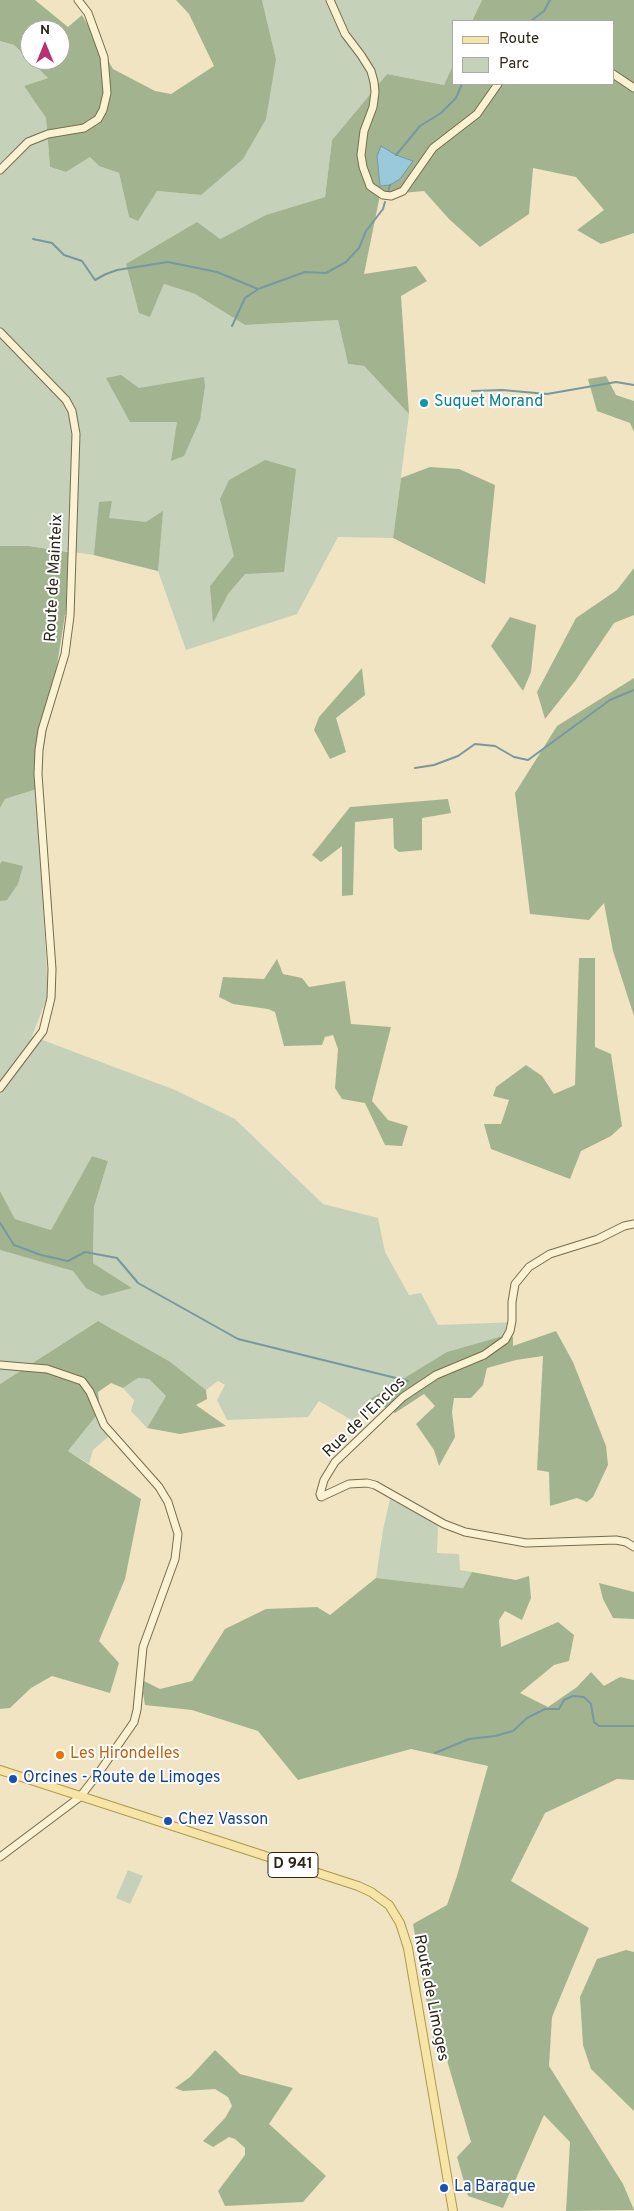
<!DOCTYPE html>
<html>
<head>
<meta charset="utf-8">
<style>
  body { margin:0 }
  #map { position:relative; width:634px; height:2211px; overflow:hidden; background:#f1e4c2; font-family:Overpass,sans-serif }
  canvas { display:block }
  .legend { position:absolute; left:452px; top:20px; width:162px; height:65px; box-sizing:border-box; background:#fff; border:1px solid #aba9a3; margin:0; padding:6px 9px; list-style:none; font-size:15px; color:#2c271a }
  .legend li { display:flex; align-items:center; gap:10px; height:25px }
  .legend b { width:25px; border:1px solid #aba9a3 }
  .north { position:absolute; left:20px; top:20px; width:50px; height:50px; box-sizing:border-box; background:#fff; border:1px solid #aba9a3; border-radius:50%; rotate:0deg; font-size:14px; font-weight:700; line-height:20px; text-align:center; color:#2c271a }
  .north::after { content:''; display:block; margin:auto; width:18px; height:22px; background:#b93171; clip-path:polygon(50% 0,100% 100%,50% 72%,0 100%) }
</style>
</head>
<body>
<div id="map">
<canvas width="634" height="2211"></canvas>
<ul class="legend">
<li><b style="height:6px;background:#f6e5a7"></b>Route</li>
<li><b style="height:14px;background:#c5d1b8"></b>Parc</li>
</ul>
<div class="north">N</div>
</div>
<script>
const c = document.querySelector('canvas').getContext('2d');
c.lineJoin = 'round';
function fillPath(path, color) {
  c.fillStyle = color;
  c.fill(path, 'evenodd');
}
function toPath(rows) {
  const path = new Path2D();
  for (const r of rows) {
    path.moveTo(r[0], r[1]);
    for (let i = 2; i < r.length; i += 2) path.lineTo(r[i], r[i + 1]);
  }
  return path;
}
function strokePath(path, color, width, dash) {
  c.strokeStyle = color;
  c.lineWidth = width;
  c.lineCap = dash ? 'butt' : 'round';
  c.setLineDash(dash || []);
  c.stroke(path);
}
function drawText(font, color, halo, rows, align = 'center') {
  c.font = font + ' Overpass,sans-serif';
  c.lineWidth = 4;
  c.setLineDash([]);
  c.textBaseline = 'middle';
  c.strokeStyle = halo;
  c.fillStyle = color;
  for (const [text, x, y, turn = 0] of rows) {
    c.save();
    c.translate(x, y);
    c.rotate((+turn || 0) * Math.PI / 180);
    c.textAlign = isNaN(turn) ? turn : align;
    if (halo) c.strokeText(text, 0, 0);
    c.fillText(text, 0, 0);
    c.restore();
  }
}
fillPath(toPath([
  [262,0,482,0,472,21,453,21,453,65,444,85,387,74,332,140,325,197,267,215,220,239,126,264,150,317,164,284,195,294,245,325,338,320,348,364,364,366,409,414,393,538,338,537,297,614,186,650,158,571,94,555,29,546,0,546,0,41,14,45,48,78,24,86,46,118,50,167,66,172,90,157,99,166,119,173,129,217,157,191,201,195,276,59],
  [37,789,48,995,32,1036,175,1090,235,1119,323,1204,378,1218,385,1252,409,1295,421,1293,438,1325,516,1322,513,1337,503,1336,370,1399,355,1422,319,1401,308,1417,227,1420,217,1400,225,1385,218,1381,206,1390,169,1361,98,1321,0,1384,0,1250,74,1271,86,1288,132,1288,93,1263,94,1207,108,1161,92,1156,51,1230,15,1219,0,1191,0,808,5,799],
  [138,1378,149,1379,166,1396,147,1428,131,1411,134,1400,123,1388],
  [100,1411,108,1425,109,1436,93,1450,89,1464,68,1451],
  [390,1499,438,1525,437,1553,459,1554,460,1570,472,1572,463,1588,376,1578,383,1530],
  [128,1870,143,1876,130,1904,116,1898]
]), '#c5d1b8');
fillPath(toPath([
  [0,0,35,0,68,27,82,15,113,69,155,91,171,94,214,66,189,14,176,0,262,0,276,59,266,119,243,159,201,195,157,191,138,221,129,217,119,173,99,166,90,157,66,172,50,167,46,118,24,86,48,78,14,45,0,41],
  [30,30,60,30,60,60,30,60],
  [482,0,634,0,634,233,601,244,577,230,604,210,576,177,533,168,529,214,480,247,449,219,424,191,380,195,364,274,416,266,427,281,401,296,409,414,364,366,348,364,338,320,245,325,195,294,164,284,150,317,139,313,126,264,197,222,220,239,266,215,325,197,332,140,387,74,444,85,453,65,453,84,613,84,613,21,472,21],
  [121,375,139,388,204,377,205,386,200,420,184,456,171,461,177,422,130,422,106,378],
  [606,376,616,395,634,401,634,432,630,423,597,411,588,379],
  [265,460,296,469,284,572,245,574,228,594,213,623,210,586,234,556,220,499,229,480],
  [430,467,459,469,495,485,485,584,393,538,401,478],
  [112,501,109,518,146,522,163,511,158,571,94,555,99,502],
  [0,546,29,546,68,552,66,609,37,789,5,799,0,808],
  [634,568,634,615,614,623,575,681,545,719,537,692,576,618,617,590],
  [510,617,536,625,531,672,523,691,491,646],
  [362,668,365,695,336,718,346,752,330,759,314,730,319,717],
  [634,678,634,1016,613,951,604,903,589,920,530,914,515,793,557,726],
  [448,799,451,813,422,818,422,850,399,852,394,848,393,818,355,822,353,895,342,896,342,846,321,862,312,855,350,807],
  [2,861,23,866,18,884,7,900,0,901,0,864],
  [579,958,595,958,595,1047,611,1054,622,1126,611,1136,581,1151,570,1179,491,1149,484,1124,501,1124,509,1100,493,1096,496,1087,526,1065,542,1076,554,1094,575,1085],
  [277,959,283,974,302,978,309,987,345,981,351,1024,391,1027,372,1101,388,1120,408,1126,402,1146,385,1145,365,1103,342,1099,335,1088,338,1049,333,1035,325,1037,322,1045,284,1046,275,1012,268,1009,233,1004,219,997,223,977,264,979],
  [92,1156,108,1161,94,1207,93,1263,132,1288,102,1296,86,1288,73,1271,0,1250,0,1191,15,1219,51,1230],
  [98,1321,169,1361,206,1390,207,1399,196,1405,226,1426,180,1434,147,1428,166,1396,149,1379,138,1378,123,1388,111,1383,98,1392,100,1411,68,1451,141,1499,125,1579,99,1641,119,1663,110,1693,52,1676,31,1688,10,1708,0,1709,0,1384],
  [556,1331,573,1362,606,1446,608,1465,593,1497,587,1502,577,1498,550,1506,549,1472,537,1470,543,1356,516,1360,487,1368,483,1385,471,1398,454,1398,452,1412,455,1437,439,1466,434,1450,416,1424,435,1406,424,1394,395,1413,370,1399,447,1352,503,1336,513,1337,513,1346],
  [472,1572,516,1580,529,1576,531,1598,522,1620,505,1611,499,1620,501,1647,558,1622,574,1635,569,1661,554,1665,520,1693,548,1707,577,1687,591,1672,604,1686,620,1677,634,1680,634,1780,617,1779,545,1813,511,1881,589,1928,552,2017,549,2066,623,2184,634,2210,566,2211,570,2142,544,2115,503,2208,468,2196,457,2157,471,2142,446,2057,435,2049,413,1924,447,1905,457,1876,488,1766,411,1749,298,1780,258,1731,192,1710,145,1705,143,1693,144,1681,160,1689,192,1681,225,1629,266,1609,317,1607,330,1615,376,1578,463,1588],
  [599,1583,634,1592,634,1619,613,1618,603,1599],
  [626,1950,634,1952,634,2111,591,2069,583,2045,580,1997,597,1959],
  [215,2050,240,2074,293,2088,269,2124,326,2176,303,2202,225,2206,218,2191,245,2155,245,2148,235,2139,229,2137,213,2147,203,2141,225,2118,232,2106,228,2097,215,2089,183,2091,175,2088,190,2077]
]), '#a2b48f');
const water = toPath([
  [381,146,396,155,413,161,400,179,390,185,380,186,377,156,381,146]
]);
fillPath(water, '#99c9da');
strokePath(water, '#7898a0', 1);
strokePath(toPath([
  [531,21,544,11,550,0],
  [396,155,420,126,441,113,456,98,462,84],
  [388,192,390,185],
  [33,239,52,243,64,255,82,261,95,280,106,274,117,270,168,262,217,272,258,289,305,272,326,273,346,262,359,248,366,231,383,209,385,202],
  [232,326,245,298,257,290],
  [472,391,502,390,547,394,616,382,634,385],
  [415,768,434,765,458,756,475,744,495,746,514,757,528,760,610,700,634,690],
  [0,1223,14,1245,41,1255,68,1261,85,1252,117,1258,138,1283,238,1339,408,1381],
  [435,1753,469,1739,495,1736,513,1731,527,1718,545,1709,559,1709,564,1700,573,1696,584,1697,591,1704,594,1722,599,1726,634,1726]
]), '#7898a0', 2);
const secondary = toPath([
  [330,0,345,34,361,55,371,71,374,82,375,92,373,107,364,131,361,155,363,167,370,186,383,195,391,196,403,191,433,148,477,114,498,84],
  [613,74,634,88],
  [0,170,28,142,48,134,84,128,98,119,103,110,107,93,104,57,88,13,78,0],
  [0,332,66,400,72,411,76,434,70,616,65,654,42,730,39,750,38,774,52,969,51,998,43,1031,0,1088],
  [634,1224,624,1226,598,1239,550,1254,529,1267,515,1284,512,1302,512,1321,510,1331,505,1340,484,1355,436,1375,403,1397,335,1462,324,1480,320,1494,321,1497,349,1484,367,1483,375,1485,444,1524,465,1532,526,1543,616,1540,626,1542,634,1547],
  [0,1365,47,1369,82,1381,90,1392,104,1425,159,1487,168,1502,178,1534,175,1559,143,1647,137,1710,134,1722,100,1771,80,1797,0,1857]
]);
const primary = toPath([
  [0,1770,358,1886,371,1892,389,1905,400,1923,408,1948,453,2211]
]);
strokePath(secondary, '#776c4d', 9);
strokePath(primary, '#ab9750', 10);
strokePath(secondary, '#faf2d3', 7);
strokePath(primary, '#f6e5a7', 8);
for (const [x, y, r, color] of [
  [424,403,5,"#0f9aa8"],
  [60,1755,5,"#e8710a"],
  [13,1779,5,"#1a4fb4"],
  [168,1821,5,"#1a4fb4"],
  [444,2188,5,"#1a4fb4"]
]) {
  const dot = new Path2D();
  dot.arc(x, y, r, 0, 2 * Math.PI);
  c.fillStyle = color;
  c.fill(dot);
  strokePath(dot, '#fff', 2);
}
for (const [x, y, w] of [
  [293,1865,50]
]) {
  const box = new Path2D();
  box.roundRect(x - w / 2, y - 12.5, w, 25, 4);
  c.fillStyle = '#fff';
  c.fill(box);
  strokePath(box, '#2c271a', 1);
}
drawText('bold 15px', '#2c271a', null, [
  ["D 941",293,1865]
]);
drawText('16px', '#0d838f', '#fff', [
  ["Suquet Morand",434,403]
], 'left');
drawText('16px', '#2c271a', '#fff', [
  ["Route de Mainteix",55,578,-87],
  ["Rue de l'Enclos",365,1418,-44],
  ["Route de Limoges",430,1998,79]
]);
drawText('16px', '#c56008', '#fff', [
  ["Les Hirondelles",70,1755]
], 'left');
drawText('16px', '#164399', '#fff', [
  ["Orcines - Route de Limoges",23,1779],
  ["Chez Vasson",178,1821],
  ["La Baraque",454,2188]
], 'left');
</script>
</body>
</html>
